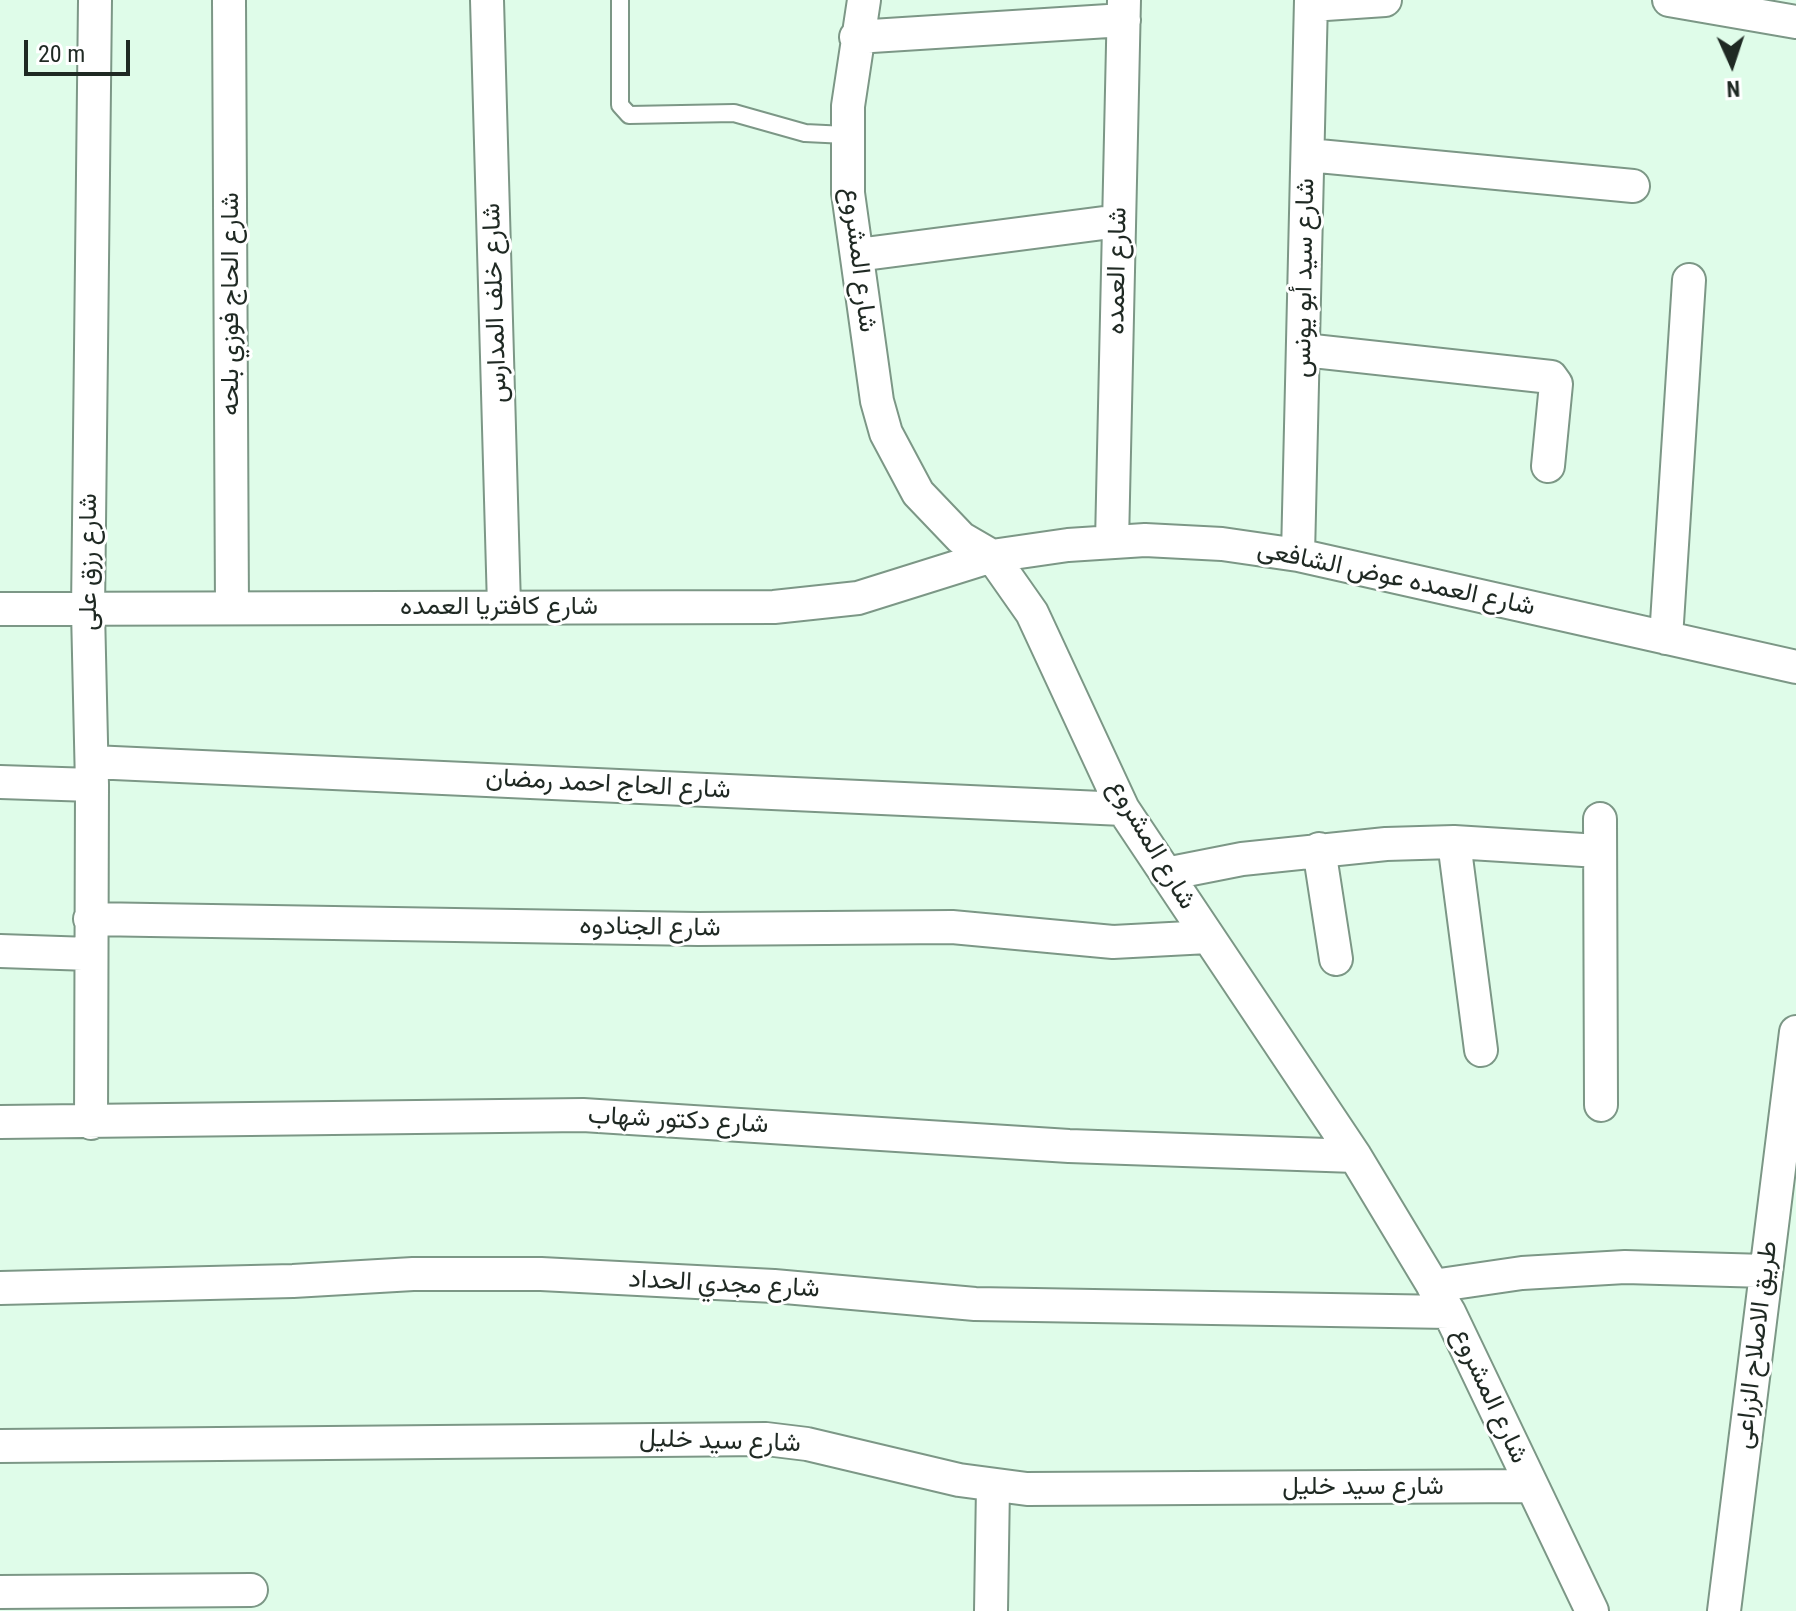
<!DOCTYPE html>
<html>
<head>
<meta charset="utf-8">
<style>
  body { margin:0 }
  #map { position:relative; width:1796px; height:1611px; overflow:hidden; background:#dffce9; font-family:"Roboto Condensed",sans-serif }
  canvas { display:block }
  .north { position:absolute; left:1692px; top:24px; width:80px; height:80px; -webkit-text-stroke:6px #fff; paint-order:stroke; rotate:177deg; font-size:22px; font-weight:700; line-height:32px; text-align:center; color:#1f2923 }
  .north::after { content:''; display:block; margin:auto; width:28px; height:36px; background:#1f2923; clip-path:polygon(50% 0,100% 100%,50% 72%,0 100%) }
  .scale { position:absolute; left:24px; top:40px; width:106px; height:36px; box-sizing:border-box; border:4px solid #1f2923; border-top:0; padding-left:10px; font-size:24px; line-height:28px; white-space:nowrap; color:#1f2923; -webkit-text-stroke:6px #fff; paint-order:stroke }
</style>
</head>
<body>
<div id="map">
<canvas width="1796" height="1611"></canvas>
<div class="north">N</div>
<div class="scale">20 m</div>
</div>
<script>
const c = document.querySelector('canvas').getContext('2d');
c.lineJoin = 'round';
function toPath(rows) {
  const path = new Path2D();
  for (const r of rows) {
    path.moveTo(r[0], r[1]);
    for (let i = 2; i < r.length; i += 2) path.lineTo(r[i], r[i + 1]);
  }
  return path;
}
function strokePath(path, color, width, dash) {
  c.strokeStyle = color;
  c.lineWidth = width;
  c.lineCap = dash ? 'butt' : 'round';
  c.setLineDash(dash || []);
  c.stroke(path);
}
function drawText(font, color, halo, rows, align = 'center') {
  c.font = font + ' "Roboto Condensed",Vazirmatn,sans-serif';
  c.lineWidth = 6;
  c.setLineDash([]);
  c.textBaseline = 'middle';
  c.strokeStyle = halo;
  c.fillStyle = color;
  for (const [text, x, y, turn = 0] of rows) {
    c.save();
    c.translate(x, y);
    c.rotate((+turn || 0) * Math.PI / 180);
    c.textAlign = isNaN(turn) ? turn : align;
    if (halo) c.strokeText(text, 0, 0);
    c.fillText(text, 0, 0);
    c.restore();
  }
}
const service = toPath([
  [620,0,620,105,629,115,734,113,805,133,846,135]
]);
const minor = toPath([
  [229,0,232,608],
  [487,0,504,606],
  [864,0,848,106,848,193,877,401,886,433,918,493,961,538,992,556,1032,613,1123,809,1355,1156,1449,1312,1592,1611],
  [1669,0,1796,22],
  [1311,5,1385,0],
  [856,37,1124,20],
  [1308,155,1633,186],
  [857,255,1119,221],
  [1304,350,1551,377,1556,384,1548,466],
  [1112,542,1124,0],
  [1298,555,1311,0],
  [0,609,774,607,858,598,992,556,1068,545,1145,540,1222,544,1298,555,1796,667],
  [1666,638,1689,280],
  [92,762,1123,809],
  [0,782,92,785],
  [1600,819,1601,1105],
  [1454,842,1481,1050],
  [1319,849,1336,959],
  [1166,874,1242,859,1386,844,1454,842,1599,851],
  [90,919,698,929,952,927,1113,942,1208,937],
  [0,951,90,954],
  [0,1122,583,1115,1069,1146,1355,1156],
  [91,1123,92,785,88,611,95,0],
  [1433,1286,1522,1273,1625,1267,1766,1271],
  [0,1288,293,1281,413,1274,541,1274,774,1286,975,1304,1449,1312],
  [0,1446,766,1439,807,1444,959,1480,1027,1489,1531,1486],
  [0,1592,251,1590],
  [991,1611,993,1486],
  [1724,1611,1796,1032]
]);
strokePath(service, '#7c9786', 20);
strokePath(minor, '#7c9786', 36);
strokePath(service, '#fff', 16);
strokePath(minor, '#fff', 32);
drawText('26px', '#1f2923', '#fff', [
  ["شارع المشروع",858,260,83],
  ["شارع العمده",1118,271,-89],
  ["شارع سيد أبو يونس",1305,278,-89],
  ["شارع خلف المدارس",496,303,-92],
  ["شارع الحاج فوزي بلحه",231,304,-90],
  ["شارع رزق على",89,562,-90],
  ["شارع العمده عوض الشافعى",1396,579,12],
  ["شارع كافتريا العمده",499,607],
  ["شارع الحاج احمد رمضان",608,785,3],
  ["شارع المشروع",1151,845,59],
  ["شارع الجنادوه",650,928,1],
  ["شارع دكتور شهاب",678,1121,3],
  ["شارع مجدي الحداد",724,1285,3],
  ["طريق الاصلاح الزراعى",1757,1345,-83],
  ["شارع المشروع",1489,1396,65],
  ["شارع سيد خليل",720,1442,2],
  ["شارع سيد خليل",1363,1487]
]);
</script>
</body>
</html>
